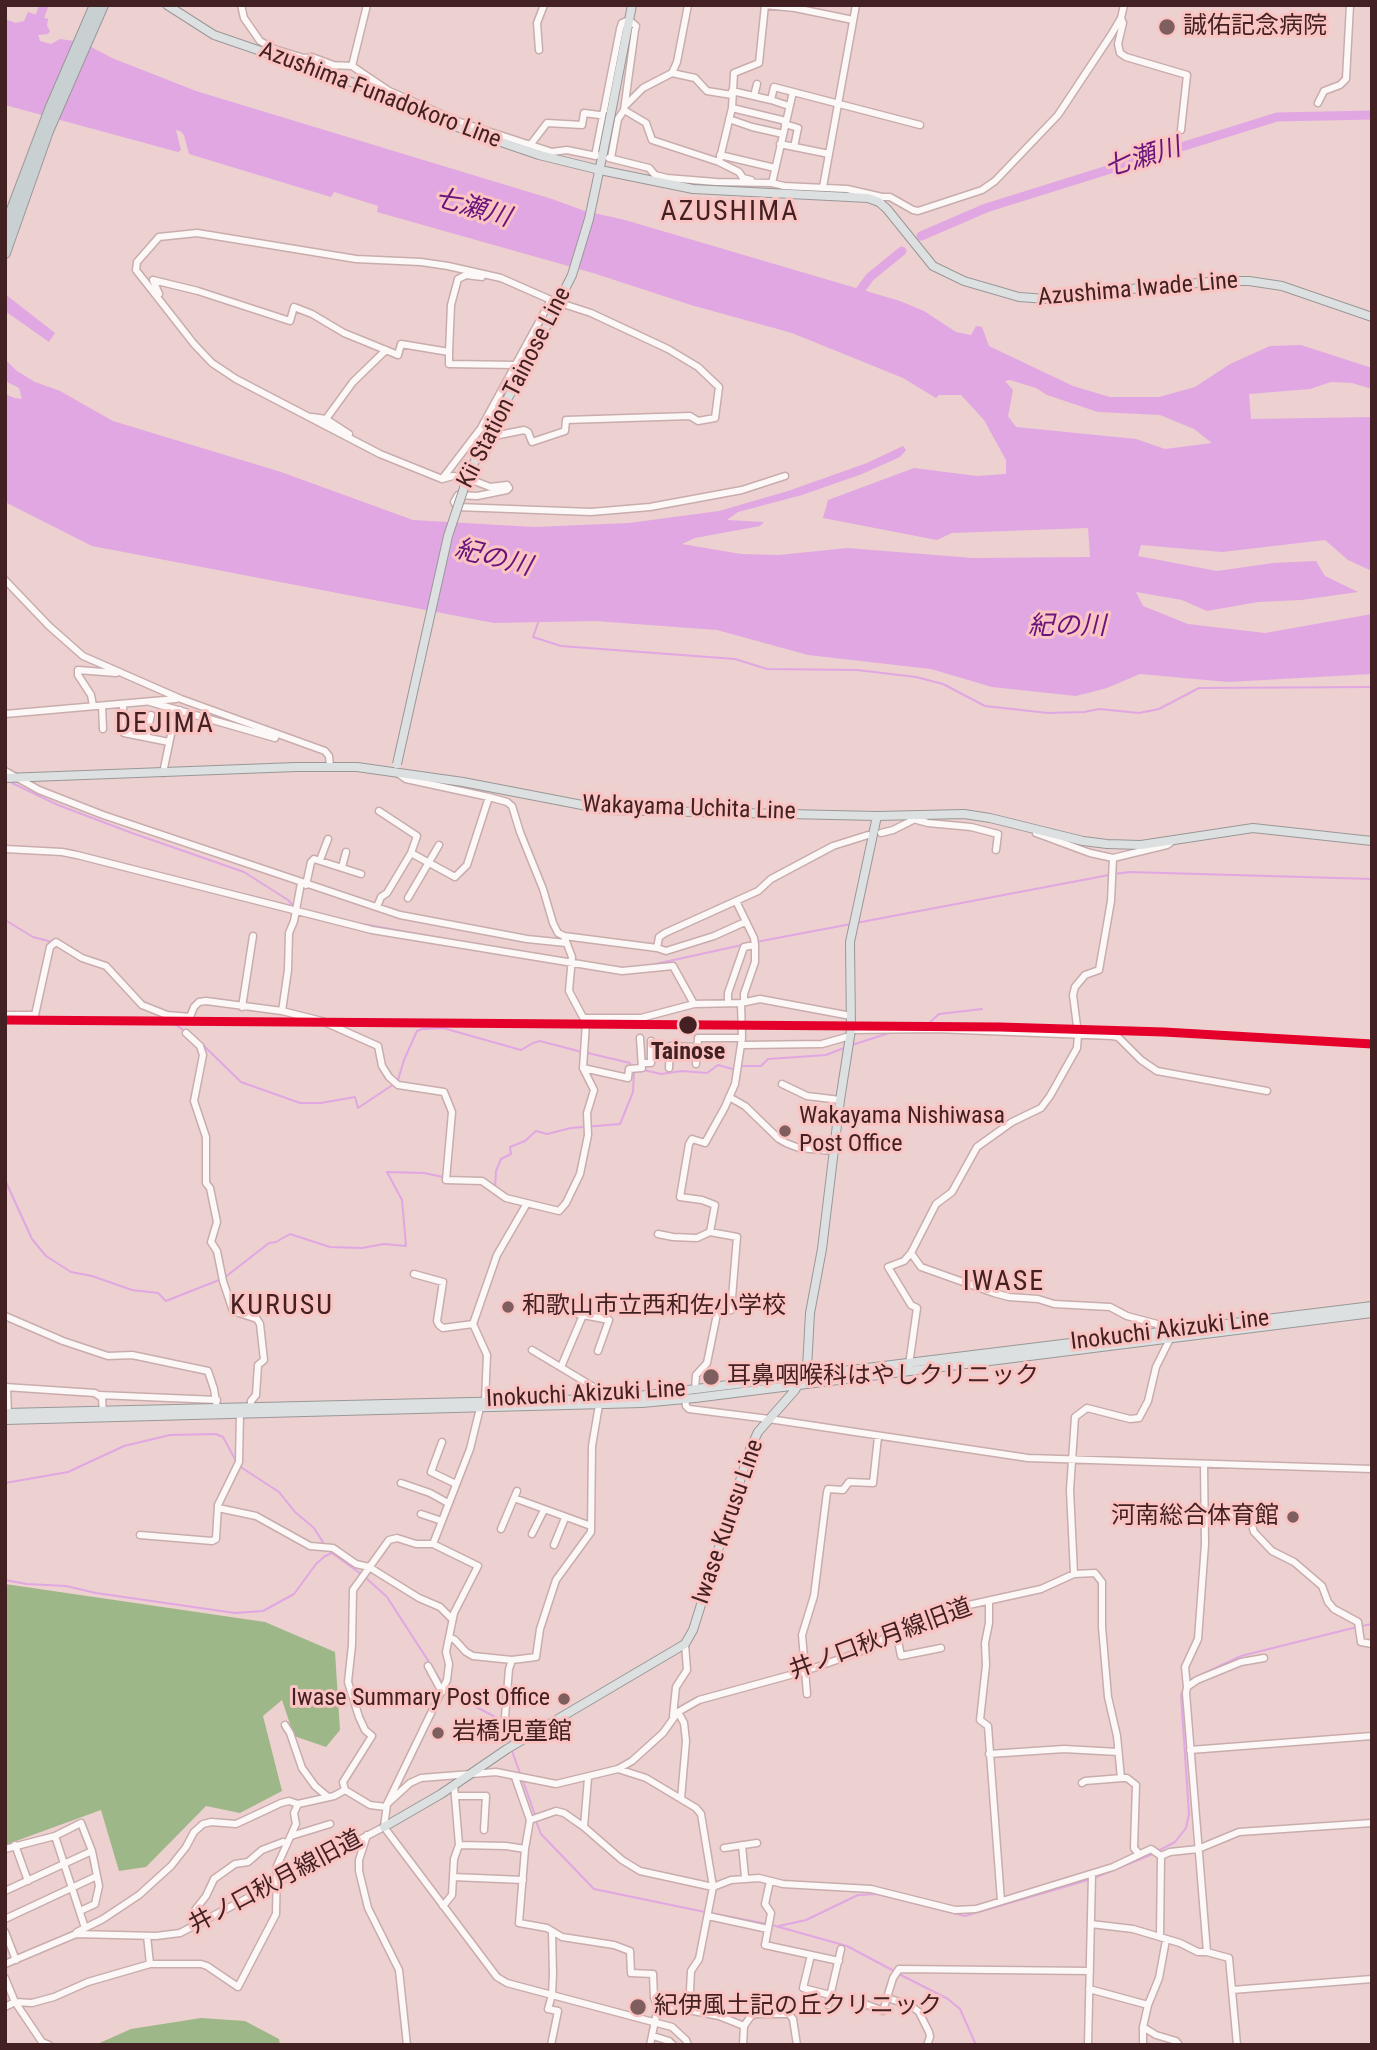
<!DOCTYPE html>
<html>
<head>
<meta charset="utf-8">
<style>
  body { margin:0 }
  #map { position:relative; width:1377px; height:2050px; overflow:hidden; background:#edd0d0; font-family:"Roboto Condensed",sans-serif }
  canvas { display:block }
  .frame { position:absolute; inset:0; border:7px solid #432122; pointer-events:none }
</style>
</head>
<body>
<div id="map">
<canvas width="1377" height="2050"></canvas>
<div class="frame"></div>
</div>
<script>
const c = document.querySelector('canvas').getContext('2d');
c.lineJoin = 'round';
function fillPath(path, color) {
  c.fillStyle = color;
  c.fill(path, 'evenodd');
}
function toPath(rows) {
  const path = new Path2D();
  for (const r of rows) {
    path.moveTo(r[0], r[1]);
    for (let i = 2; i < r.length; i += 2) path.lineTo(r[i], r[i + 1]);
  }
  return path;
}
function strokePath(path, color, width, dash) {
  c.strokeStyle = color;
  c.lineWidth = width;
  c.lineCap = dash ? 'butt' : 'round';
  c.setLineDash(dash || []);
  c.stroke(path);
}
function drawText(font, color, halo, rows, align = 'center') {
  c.font = font + ' "Roboto Condensed","Noto Sans JP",sans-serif';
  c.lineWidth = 6;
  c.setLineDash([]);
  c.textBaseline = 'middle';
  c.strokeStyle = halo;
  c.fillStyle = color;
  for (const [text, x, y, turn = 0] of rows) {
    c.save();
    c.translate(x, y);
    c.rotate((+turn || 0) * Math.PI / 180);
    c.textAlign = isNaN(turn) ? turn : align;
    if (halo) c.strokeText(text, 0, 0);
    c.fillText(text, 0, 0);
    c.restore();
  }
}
fillPath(toPath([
  [5,1584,265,1622,335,1652,340,1730,326,1747,294,1736,282,1700,263,1716,282,1791,240,1813,206,1806,146,1867,119,1871,101,1810,5,1845],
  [201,2018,245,2021,279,2039,280,2045,95,2045,131,2029]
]), '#9eb788');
fillPath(toPath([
  [28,12,48,19,47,26,50,31,48,34,38,35,40,41,51,44,60,39,82,42,112,58,196,91,552,199,585,211,625,220,900,301,924,311,956,332,971,335,976,326,982,327,989,346,1073,386,1110,397,1159,397,1195,387,1230,364,1270,346,1301,345,1372,368,1372,389,1352,383,1331,382,1310,389,1249,394,1251,419,1372,417,1372,571,1348,560,1325,540,1222,552,1141,545,1138,556,1217,571,1273,563,1316,561,1325,576,1358,592,1301,600,1258,602,1207,611,1182,600,1136,592,1143,606,1188,624,1265,633,1372,614,1372,674,1228,682,1140,674,1107,688,1076,696,992,687,931,669,808,655,717,630,595,621,494,623,92,546,5,502,5,394,15,398,22,399,19,388,5,381,5,359,17,371,35,382,60,391,113,421,281,472,413,520,534,527,629,523,719,511,788,491,867,463,903,446,906,450,900,457,862,474,802,495,738,512,727,520,764,522,760,526,695,538,682,544,741,554,779,555,847,548,973,558,1090,557,1088,528,952,533,937,540,823,518,828,500,914,468,977,476,1006,474,1006,460,984,420,961,395,939,395,936,398,903,378,792,333,691,305,593,273,377,212,378,206,334,192,331,197,189,154,184,135,180,131,176,130,181,150,178,152,5,105,5,19,16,23,24,21],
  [1010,380,1036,388,1047,395,1098,412,1160,415,1194,429,1212,443,1165,449,1136,439,1016,427,1008,416,1013,390,1005,381],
  [5,294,55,333,49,342,5,311]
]), '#e0a7e2');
strokePath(toPath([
  [539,620,533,637,561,646,735,659,767,669,857,670,916,677,943,684,985,706,1048,713,1084,712,1099,709,1139,713,1159,709,1199,688,1372,687],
  [12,783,58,805,132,833,244,872,288,900,294,906],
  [6,846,56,849],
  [65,850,291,906],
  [1114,874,1130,872,1372,879],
  [5,920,33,937,52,942],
  [357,923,445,939],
  [856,923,1109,875],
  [756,942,851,924],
  [651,965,751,943],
  [165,1017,186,1032],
  [928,1028,928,1024,939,1014,982,1009],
  [202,1044,241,1082,300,1103,321,1103,355,1097,358,1108,394,1084],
  [852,1045,892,1032],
  [588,1053,630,1063,631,1067],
  [742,1066,761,1066,768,1059,826,1055,844,1048],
  [644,1070,661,1074,682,1071,707,1073,718,1065,736,1070],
  [398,1080,404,1060,417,1031,422,1029,443,1028,521,1050,533,1043,540,1041,582,1052],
  [5,1180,32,1239,46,1256,71,1272,92,1276,132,1290,158,1293,166,1301,219,1280],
  [495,1188,496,1171,501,1159,511,1154,510,1147,525,1141,536,1131,547,1134,571,1128,620,1124,633,1092,634,1072],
  [224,1278,269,1243,276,1242,290,1234,330,1247,362,1248,384,1244,406,1246,402,1200,387,1172,424,1173,443,1177,444,1179],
  [239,1466,279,1492,295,1512,314,1528,324,1544],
  [5,1483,68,1472,124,1446,170,1435,216,1434,223,1437,236,1461],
  [329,1551,361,1574],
  [366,1578,387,1597,429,1662],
  [5,1580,27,1584,66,1586,96,1593,235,1613,263,1611,294,1594,316,1564,325,1556,330,1554],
  [1362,1626,1372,1624],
  [434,1670,442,1683],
  [1190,1680,1241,1656,1357,1627],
  [445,1688,448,1692,499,1719,509,1743],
  [512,1751,521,1776],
  [523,1781,535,1815],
  [536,1821,541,1834,594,1889,705,1912],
  [1158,1851,1175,1842,1186,1828,1189,1814,1181,1695,1184,1687],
  [1116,1869,1153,1854],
  [1094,1878,1111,1871],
  [711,1913,767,1924],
  [772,1925,847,1946,894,1971],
  [779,1926,806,1920,858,1895,877,1894,965,1916,1088,1880],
  [899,1974,948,1999,960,2009,976,2045]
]), '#e0a7e2', 2);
strokePath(toPath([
  [36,27,44,5],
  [921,236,986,208,1277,117,1372,115],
  [856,296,870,277,902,251]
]), '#e0a7e2', 9);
const minor = toPath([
  [241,5,244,18,260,41,274,49,304,58,312,57,336,66],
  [764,5,795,8,853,20],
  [1121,18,1123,23,1118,44,1120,53,1126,57,1187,75,1181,130],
  [539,50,537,23,544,5],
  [352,66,367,5],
  [308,67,312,64,352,66,389,91],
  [672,73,695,78,707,91,732,95],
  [387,90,460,122,552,152,567,150,596,156],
  [732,91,771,100,774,87,920,125],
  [754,96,757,84],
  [771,100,789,106],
  [1318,103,1324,91,1340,85,1346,79,1350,5],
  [626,105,643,88,672,73,677,62,688,5],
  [732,108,786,121],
  [624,110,646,123,652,140,719,162,739,172,743,178,751,180],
  [729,119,752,127,783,134],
  [785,124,798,128,794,147],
  [531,144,547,123,582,125,584,113,607,116],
  [780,144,829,154],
  [720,155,775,168],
  [595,156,620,29,622,23,629,20,636,26,635,30,624,110,618,119,611,158],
  [609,158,649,168,655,175,667,178,716,182,772,183,784,186],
  [719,162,732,108,734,73,759,63,765,5],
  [772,183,793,92],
  [783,186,847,189,882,197],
  [823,187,856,5],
  [879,202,882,197,890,197,913,210,918,211,982,190,995,181,1058,115,1111,35,1121,18,1124,5],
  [159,294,153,280,198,291,290,321,294,307,312,314,344,333,398,355,401,344,449,352,449,364,517,365],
  [551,300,501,278,448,266,421,262,356,259,197,233,159,237,137,262,136,270,194,344,212,363,236,379,380,454,442,479,453,476,467,478,490,487,507,485,509,488,507,490,477,496,458,495,454,502,457,507,591,512,650,507,742,490,785,476],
  [449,352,451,305,458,279,466,275,482,277],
  [312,417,326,419,353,382,386,350],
  [326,419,349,434],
  [442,479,481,428,551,300,591,313,668,349,698,367,719,387,715,418,698,421,690,416,566,420,565,431,532,442,528,432,524,430,499,435,495,437,485,453],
  [5,580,49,626,83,656,181,699,325,751,329,756,330,766],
  [150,702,275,738],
  [123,704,124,733,169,742],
  [93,706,91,695,78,675,78,670,116,673],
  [102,706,103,729],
  [5,714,176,699],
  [146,737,151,715],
  [5,771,39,790,103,815,400,915,527,939,566,943],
  [163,773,174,720,180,710],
  [379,811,417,836,411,853],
  [917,820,928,823,971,827,998,834,996,850],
  [881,833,893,830,917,818],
  [5,849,62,852,77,855,372,930,622,971,673,966,694,1004],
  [1113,858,1167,845,1174,840],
  [320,860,328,839],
  [342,867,346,852],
  [306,885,311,862,314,859,361,874],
  [408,898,439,845],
  [736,901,754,938,755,945],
  [377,907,381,897,387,893,411,853,455,877,467,865,489,797],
  [564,936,657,948,666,951,714,936,745,922],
  [657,948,659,937,665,933,758,891,771,879,833,846,868,835],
  [728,1003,728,993,744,947,755,945,755,962,744,994,744,1001],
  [242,1007,253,936],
  [282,1011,288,970,289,933,294,921,301,883],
  [5,1015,35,1015,50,947,56,942,82,958,106,966,142,1005,167,1015,190,1017,194,1007,199,1002,206,1001,282,1011,322,1021,378,1046,382,1066,389,1077,398,1085,444,1092,452,1112,446,1180,482,1181,506,1198,559,1211,566,1203,580,1174,588,1135,587,1113,594,1090,583,1068,586,1023,569,991,572,957,564,936,558,933,553,923,543,889,520,832,512,806,507,802,489,797,406,779,396,772],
  [584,1018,641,1018,694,1004,741,1003,760,999,851,1016],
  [851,1030,936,1029,1112,1036,1118,1037,1141,1060,1157,1071,1267,1091],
  [186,1033,200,1046,203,1055,194,1101,206,1137,206,1183,210,1188,217,1222,211,1242,217,1251,223,1281,233,1311,257,1319,260,1324,264,1360,258,1365,256,1395,251,1401,251,1411],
  [742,1045,822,1044,850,1036],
  [642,1063,651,1063,651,1041],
  [696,1064,698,1038,742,1038],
  [583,1068,628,1078,629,1069,642,1068,640,1038],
  [669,1068,670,1046,697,1047],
  [782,1084,807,1096,840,1100],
  [729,1097,745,1106,779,1139,786,1143,799,1148,833,1151],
  [658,1234,673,1237,697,1238,710,1232],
  [911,1253,921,1267,994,1293,1009,1297,1038,1299,1054,1304,1110,1307,1127,1316,1157,1324,1162,1333],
  [414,1274,443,1282,437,1321,439,1325,443,1328,473,1324],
  [568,1312,609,1320,598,1351],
  [5,1316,63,1341,108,1356,132,1355,208,1371,214,1389,217,1408],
  [909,1365,917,1308,911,1305,888,1267,904,1261,911,1253,936,1204,952,1192,977,1147,1012,1122,1041,1108,1050,1096,1077,1048,1078,1034,1073,995,1075,987,1085,975,1099,970,1111,901,1113,858,1090,853,1036,833],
  [561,1367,583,1315],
  [5,1387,95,1393,102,1398,103,1413],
  [7,1388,8,1415],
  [695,1390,696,1375,707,1363,717,1314,731,1310,737,1237,710,1232,715,1205,702,1200,680,1197,689,1144,692,1139,705,1143,725,1107,735,1084,742,1038,741,1003],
  [99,1395,217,1400],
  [685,1399,686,1406,689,1409,769,1419,1028,1458,1372,1469],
  [442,1442,431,1472,456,1484],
  [401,1483,430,1493,448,1503],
  [514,1498,591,1526],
  [218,1508,256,1516,310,1546,333,1548,356,1564,369,1567,419,1598,440,1607,452,1619],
  [421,1514,442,1521],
  [1204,1516,1244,1514,1250,1519,1254,1532,1272,1551,1294,1562,1322,1586,1328,1602,1334,1609,1358,1622,1361,1642,1372,1644],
  [501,1529,517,1491],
  [532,1534,544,1510],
  [140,1535,212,1541,216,1539,218,1505,239,1462,240,1412],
  [433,1544,470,1449,480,1408,485,1401,487,1355,473,1324,497,1255,526,1205],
  [554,1545,565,1518],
  [1074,1574,1070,1490,1075,1417,1087,1408,1130,1419,1139,1418,1148,1401,1156,1367,1172,1335],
  [989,1601,989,1623,985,1643,986,1665,980,1720,988,1726,1001,1901],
  [896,1631,901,1656,941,1648],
  [449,1637,455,1640,466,1652,473,1656,512,1660,536,1657,540,1629,556,1580,591,1532,592,1446,599,1405,597,1389,532,1350],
  [512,1660,509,1669,505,1717,516,1744],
  [428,1666,442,1692],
  [1187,1687,1185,1667,1198,1639,1205,1544,1204,1465],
  [807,1694,802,1635,814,1596,827,1492,828,1489,843,1490,849,1482,873,1483,878,1437],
  [678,1712,684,1723,686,1741,681,1799],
  [673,1716,676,1687,687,1670,685,1644],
  [285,1725,290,1733,302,1768,315,1786,328,1797],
  [1190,1750,1372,1736],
  [989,1754,1064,1749,1118,1752],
  [618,1769,646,1778,696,1808,701,1814,713,1887,699,1959,691,1971,689,2010],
  [515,1777,530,1820,556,1811,564,1813,584,1827,622,1860,640,1871,713,1887,731,1880,759,1878,783,1884,871,1889,955,1910,976,1909,1113,1867,1151,1849,1161,1856,1160,1937],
  [1082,1783,1085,1781,1122,1778],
  [345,1790,343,1782,372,1736,365,1730,359,1717,348,1682,352,1645,353,1590,389,1540,397,1538,416,1544,433,1544,478,1566,454,1613,446,1652,449,1664,447,1680,387,1804,384,1827,497,1977,507,1983,672,2027,686,2040,688,2045],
  [455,1796,486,1796,484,1830],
  [387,1804,410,1783,421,1778,496,1772,556,1784,618,1769,632,1761,663,1733,678,1712,699,1700,805,1671,857,1653,910,1625,964,1606,1041,1589,1074,1574,1095,1573,1102,1582,1102,1627,1108,1697,1117,1736,1121,1778,1127,1778,1136,1785,1134,1848,1139,1854],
  [584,1827,588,1778],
  [367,1835,359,1860,359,1871,368,1908,399,1970,407,2045],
  [55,1836,85,1928],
  [291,1836,330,1824],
  [15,1845,28,1881],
  [459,1845,506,1846,525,1849,530,1820],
  [742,1845,745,1877],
  [724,1848,757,1843],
  [5,1849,55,1836,81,1823,92,1851,99,1886,95,1904,80,1911],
  [525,1849,519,1923,547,1928,562,1937,614,1945,630,1951,631,1973,653,1974,654,1998,658,2007],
  [1161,1856,1170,1852,1198,1849,1239,1832,1372,1823],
  [453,1877,454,1859,459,1845,454,1785],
  [770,1881,765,1904,771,1913,765,1945,839,1961],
  [5,1891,92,1851],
  [443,1906,452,1895,453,1877,523,1880],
  [708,1916,768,1929],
  [5,1919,97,1876],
  [201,1923,195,1910,206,1896,214,1879,235,1864,248,1862,262,1850,283,1842,287,1843],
  [1091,1924,1133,1929,1180,1943,1198,1952,1207,1952],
  [5,1932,16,1960],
  [77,1932,103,1919,139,1895,171,1866,186,1847,194,1832,203,1824,211,1822,236,1824,281,1803,289,1801,298,1804,334,1796,345,1790,370,1805,386,1807],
  [147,1936,150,1964],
  [811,1955,803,1988,830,1995],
  [5,1964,76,1934,156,1936,180,1933,384,1827],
  [5,1978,15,2002,42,2042,49,2045],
  [1089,1989,1148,2005],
  [1232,1990,1372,1979],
  [887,1998,910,2005,919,2012,929,2032,930,2037,927,2045],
  [865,2004,883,2011,893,1978,899,1969,1090,1971],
  [828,2005,841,1949],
  [5,2007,15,2002,32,2003,54,1997,88,1982,150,1964,201,1964,207,1966,238,1987,276,1914,277,1866,296,1824,294,1813,298,1804],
  [744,2026,751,2016,756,2014,789,2014,793,2019,797,2045],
  [1143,2027,1156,2035,1176,2041,1179,2045],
  [653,2036,669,2041,673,2045],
  [551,2045,558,2011,548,2009,552,1995,553,1974,552,1932],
  [650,2045,658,2007,663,2005,719,2016,744,2026,743,2045],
  [1088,2045,1092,1874],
  [1143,2045,1143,2027,1148,2005,1159,1978,1166,1940],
  [1237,2045,1229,1958,1207,1952,1186,1693,1187,1687,1197,1680,1241,1662,1264,1658]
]);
const major = toPath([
  [167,5,214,35,357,84,454,126,539,155,600,170,693,189,868,198,879,202,887,209,933,266,964,281,1019,297,1047,299,1119,290,1221,281,1249,281,1282,286,1372,317],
  [611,113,632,5],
  [464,488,479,451,540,339,572,275,589,219,603,153],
  [5,778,296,767,357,767,463,782,608,810,877,816,964,814,990,818,1083,841,1107,844,1141,845,1253,828,1372,841],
  [5,1413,599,1399,647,1395,1372,1306],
  [5,1420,642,1403,695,1398,1372,1313],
  [384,1827,441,1794,507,1749,685,1644,693,1630,750,1449,758,1432,795,1390,807,1368,810,1313,822,1249,840,1100,851,1030,850,942,877,816]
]);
const highway = toPath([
  [5,228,50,109,95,5],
  [5,253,48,131,103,5]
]);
strokePath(minor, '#c9acac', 9);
strokePath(major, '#9a9798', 10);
strokePath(highway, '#9a9798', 12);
strokePath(minor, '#fcf8f8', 6);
strokePath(major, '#dde0e0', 8);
strokePath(highway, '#c8d0d1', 10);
const majorBridge = toPath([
  [603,153,611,113],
  [397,764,448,536,464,488]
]);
strokePath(majorBridge, '#9a9798', 10, []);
strokePath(majorBridge, '#dde0e0', 8);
strokePath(toPath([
  [5,1020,1000,1027,1164,1032,1372,1044]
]), '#e4002b', 9);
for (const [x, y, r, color] of [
  [1167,27,9,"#7e5e5f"],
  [688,1025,10,"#432122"],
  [785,1131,7,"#7e5e5f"],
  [508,1307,7,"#7e5e5f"],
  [711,1377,9,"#7e5e5f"],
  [1293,1517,7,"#7e5e5f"],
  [564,1699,7,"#7e5e5f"],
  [438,1733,7,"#7e5e5f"],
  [638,2007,9,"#7e5e5f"]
]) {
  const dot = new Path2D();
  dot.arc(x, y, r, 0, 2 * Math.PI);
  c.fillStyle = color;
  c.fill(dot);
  strokePath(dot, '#fac4c3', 2.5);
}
drawText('24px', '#432122', '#fac4c3', [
  ["誠佑記念病院",1183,27],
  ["Wakayama Nishiwasa",799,1117],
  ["Post Office",799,1145],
  ["和歌山市立西和佐小学校",522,1307],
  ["耳鼻咽喉科はやしクリニック",727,1377],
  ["河南総合体育館",1279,1517,"right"],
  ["Iwase Summary Post Office",550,1699,"right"],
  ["岩橋児童館",452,1733],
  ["紀伊風土記の丘クリニック",654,2007]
], 'left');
drawText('24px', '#432122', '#fac4c3', [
  ["Azushima Funadokoro Line",380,96,21],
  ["Azushima Iwade Line",1138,290,-5],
  ["Kii Station Tainose Line",515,388,-63],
  ["Wakayama Uchita Line",689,809,2],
  ["Inokuchi Akizuki Line",1170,1331,-7],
  ["Inokuchi Akizuki Line",586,1395,-3],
  ["Iwase Kurusu Line",729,1522,-71],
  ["井ノ口秋月線旧道",881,1640,-20],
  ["井ノ口秋月線旧道",276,1883,-28]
]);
drawText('bold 24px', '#432122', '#fac4c3', [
  ["Tainose",688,1053]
]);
drawText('italic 26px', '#6a137c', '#fac4c3', [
  ["七瀬川",1143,159,-17],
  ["七瀬川",472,209,16],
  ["紀の川",493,559,14],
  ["紀の川",1067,627]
]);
c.letterSpacing = '2px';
drawText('28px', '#432122', '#fac4c3', [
  ["AZUSHIMA",730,213],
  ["DEJIMA",165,725],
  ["IWASE",1004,1283],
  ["KURUSU",282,1307]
]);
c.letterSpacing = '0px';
</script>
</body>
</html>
